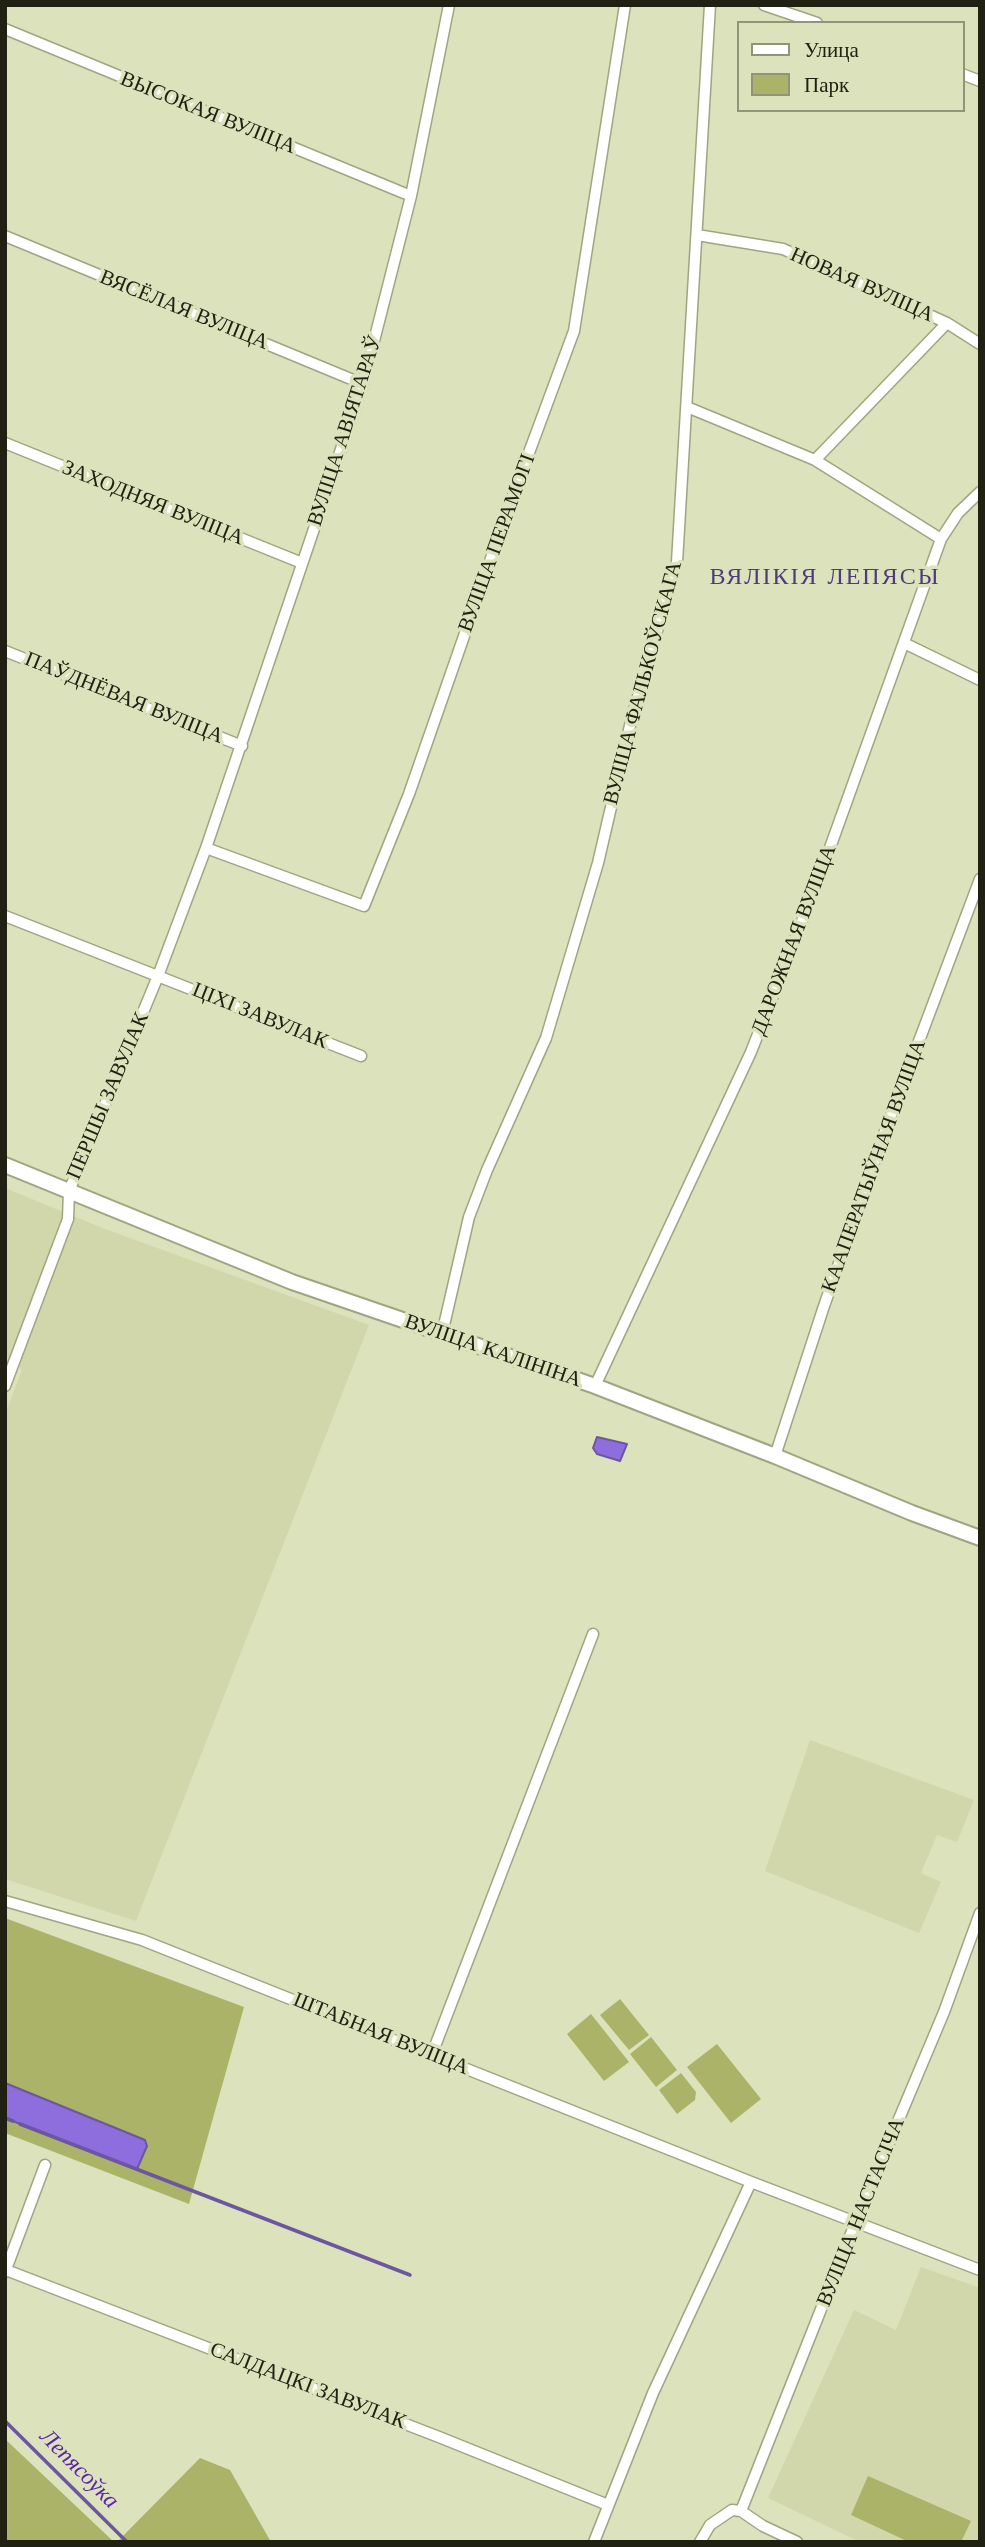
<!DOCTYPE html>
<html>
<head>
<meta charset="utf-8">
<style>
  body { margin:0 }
  #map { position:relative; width:985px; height:2547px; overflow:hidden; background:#dce2bc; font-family:"Libre Baskerville",serif }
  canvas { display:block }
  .frame { position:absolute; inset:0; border:7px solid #202113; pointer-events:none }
  .legend { position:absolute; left:737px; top:21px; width:228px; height:91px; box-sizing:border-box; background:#dce2bc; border:2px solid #919578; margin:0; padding:9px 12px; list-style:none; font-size:21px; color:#202113 }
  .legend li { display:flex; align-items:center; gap:14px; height:35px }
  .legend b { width:35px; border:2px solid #919578 }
</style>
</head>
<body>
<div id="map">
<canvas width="985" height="2547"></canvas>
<div class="frame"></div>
<ul class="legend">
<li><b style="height:9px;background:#fff"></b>Улица</li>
<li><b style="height:19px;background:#aab367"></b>Парк</li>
</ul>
</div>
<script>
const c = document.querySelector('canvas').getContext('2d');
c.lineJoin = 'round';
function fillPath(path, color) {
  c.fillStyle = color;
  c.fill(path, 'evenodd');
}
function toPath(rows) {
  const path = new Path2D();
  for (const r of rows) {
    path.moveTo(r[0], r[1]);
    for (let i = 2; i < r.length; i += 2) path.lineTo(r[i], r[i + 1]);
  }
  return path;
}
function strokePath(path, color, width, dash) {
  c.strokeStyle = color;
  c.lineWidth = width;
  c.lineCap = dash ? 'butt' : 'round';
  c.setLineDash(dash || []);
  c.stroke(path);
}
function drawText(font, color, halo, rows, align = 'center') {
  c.font = font + ' "Libre Baskerville",serif';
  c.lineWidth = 7;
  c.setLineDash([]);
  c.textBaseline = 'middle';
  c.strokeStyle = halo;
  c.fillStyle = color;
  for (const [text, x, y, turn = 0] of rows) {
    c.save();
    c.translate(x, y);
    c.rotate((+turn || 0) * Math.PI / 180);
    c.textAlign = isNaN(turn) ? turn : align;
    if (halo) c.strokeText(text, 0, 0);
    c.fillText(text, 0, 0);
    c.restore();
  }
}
fillPath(toPath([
  [5,1188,105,1229,369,1325,136,1921,5,1879,5,1414,22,1370,10,1357,5,1356],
  [810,1740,974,1800,957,1842,937,1835,921,1873,941,1882,919,1933,765,1871],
  [921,2267,980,2288,980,2542,860,2542,768,2498,854,2310,896,2330]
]), '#d1d7ab');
fillPath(toPath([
  [5,1918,244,2007,189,2204,5,2133],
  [620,1999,649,2035,629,2050,600,2015],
  [591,2014,629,2062,604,2081,567,2034],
  [651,2037,677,2070,656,2087,630,2054],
  [717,2044,761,2099,731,2123,687,2067],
  [681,2073,696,2092,695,2100,677,2114,659,2090],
  [5,2439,114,2542,5,2542],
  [200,2458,230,2470,271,2542,117,2542],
  [868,2476,971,2521,961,2542,909,2542,851,2515]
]), '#aab367');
const water = toPath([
  [597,1437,627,1444,620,1461,597,1454,593,1448,597,1437],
  [5,2083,145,2140,147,2146,137,2169,5,2118,5,2083]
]);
fillPath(water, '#8e6ddd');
strokePath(water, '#6d56a0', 2);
strokePath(toPath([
  [5,2118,13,2121],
  [20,2124,410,2275],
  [5,2421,127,2542]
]), '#6d56a0', 3.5);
const street = toPath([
  [764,5,817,23],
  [5,29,411,196],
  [962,74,980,81],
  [697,235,783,249,947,323,980,344],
  [5,236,363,384],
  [687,407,815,460,941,539],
  [5,443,302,563],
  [815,460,947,323],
  [904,643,980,680],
  [5,651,242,746],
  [206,848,364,906,409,794,510,504,574,331,625,5],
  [5,916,361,1056],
  [442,1334,469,1217,487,1170,546,1038,598,863,632,717,677,562,710,5],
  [5,1386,68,1219,69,1191,158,976,206,848,363,384,411,196,449,5],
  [595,1386,751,1052,822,870,941,539,958,513,980,492],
  [775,1456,823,1309,884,1134,980,879],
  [5,1901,142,1940,751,2182,980,2270],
  [432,2054,593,1634],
  [6,2270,439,2437,608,2505],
  [5,2272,45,2165],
  [741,2511,856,2221,944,2012,980,1913],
  [594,2542,653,2393,751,2182],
  [700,2542,710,2525,732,2510,741,2511,763,2526,797,2542]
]);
const secondary = toPath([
  [5,1165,292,1282,595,1386,775,1456,912,1513,980,1538]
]);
strokePath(street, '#9fa581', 13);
strokePath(secondary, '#9fa581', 18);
strokePath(street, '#fff', 10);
strokePath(secondary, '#fff', 14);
drawText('21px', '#202113', '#dce2bc', [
  ["ВЫСОКАЯ ВУЛІЦА",208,113,22],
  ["НОВАЯ ВУЛІЦА",862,285,24],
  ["ВЯСЁЛАЯ ВУЛІЦА",184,310,22],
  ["ВУЛІЦА АВІЯТАРАЎ",345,431,-72],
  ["ЗАХОДНЯЯ ВУЛІЦА",153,503,22],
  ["ВУЛІЦА ПЕРАМОГІ",497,543,-70],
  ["ВУЛІЦА ФАЛЬКОЎСКАГА",643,683,-75],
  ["ПАЎДНЁВАЯ ВУЛІЦА",124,698,22],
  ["ДАРОЖНАЯ ВУЛІЦА",794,940,-69],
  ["ЦІХІ ЗАВУЛАК",260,1016,22],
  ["ПЕРШЫ ЗАВУЛАК",108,1096,-67],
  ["КААПЕРАТЫЎНАЯ ВУЛІЦА",874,1166,-70],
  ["ВУЛІЦА КАЛІНІНА",493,1351,19],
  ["ШТАБНАЯ ВУЛІЦА",381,2034,22],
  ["ВУЛІЦА НАСТАСІЧА",861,2212,-68],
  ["САЛДАЦКІ ЗАВУЛАК",308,2386,21]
]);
drawText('italic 23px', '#5924a9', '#dce2bc', [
  ["Лепясоўка",79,2469,45]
]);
c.letterSpacing = '2px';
drawText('24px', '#4d3c79', '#dce2bc', [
  ["ВЯЛІКІЯ ЛЕПЯСЫ",825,577]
]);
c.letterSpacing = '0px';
</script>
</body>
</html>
